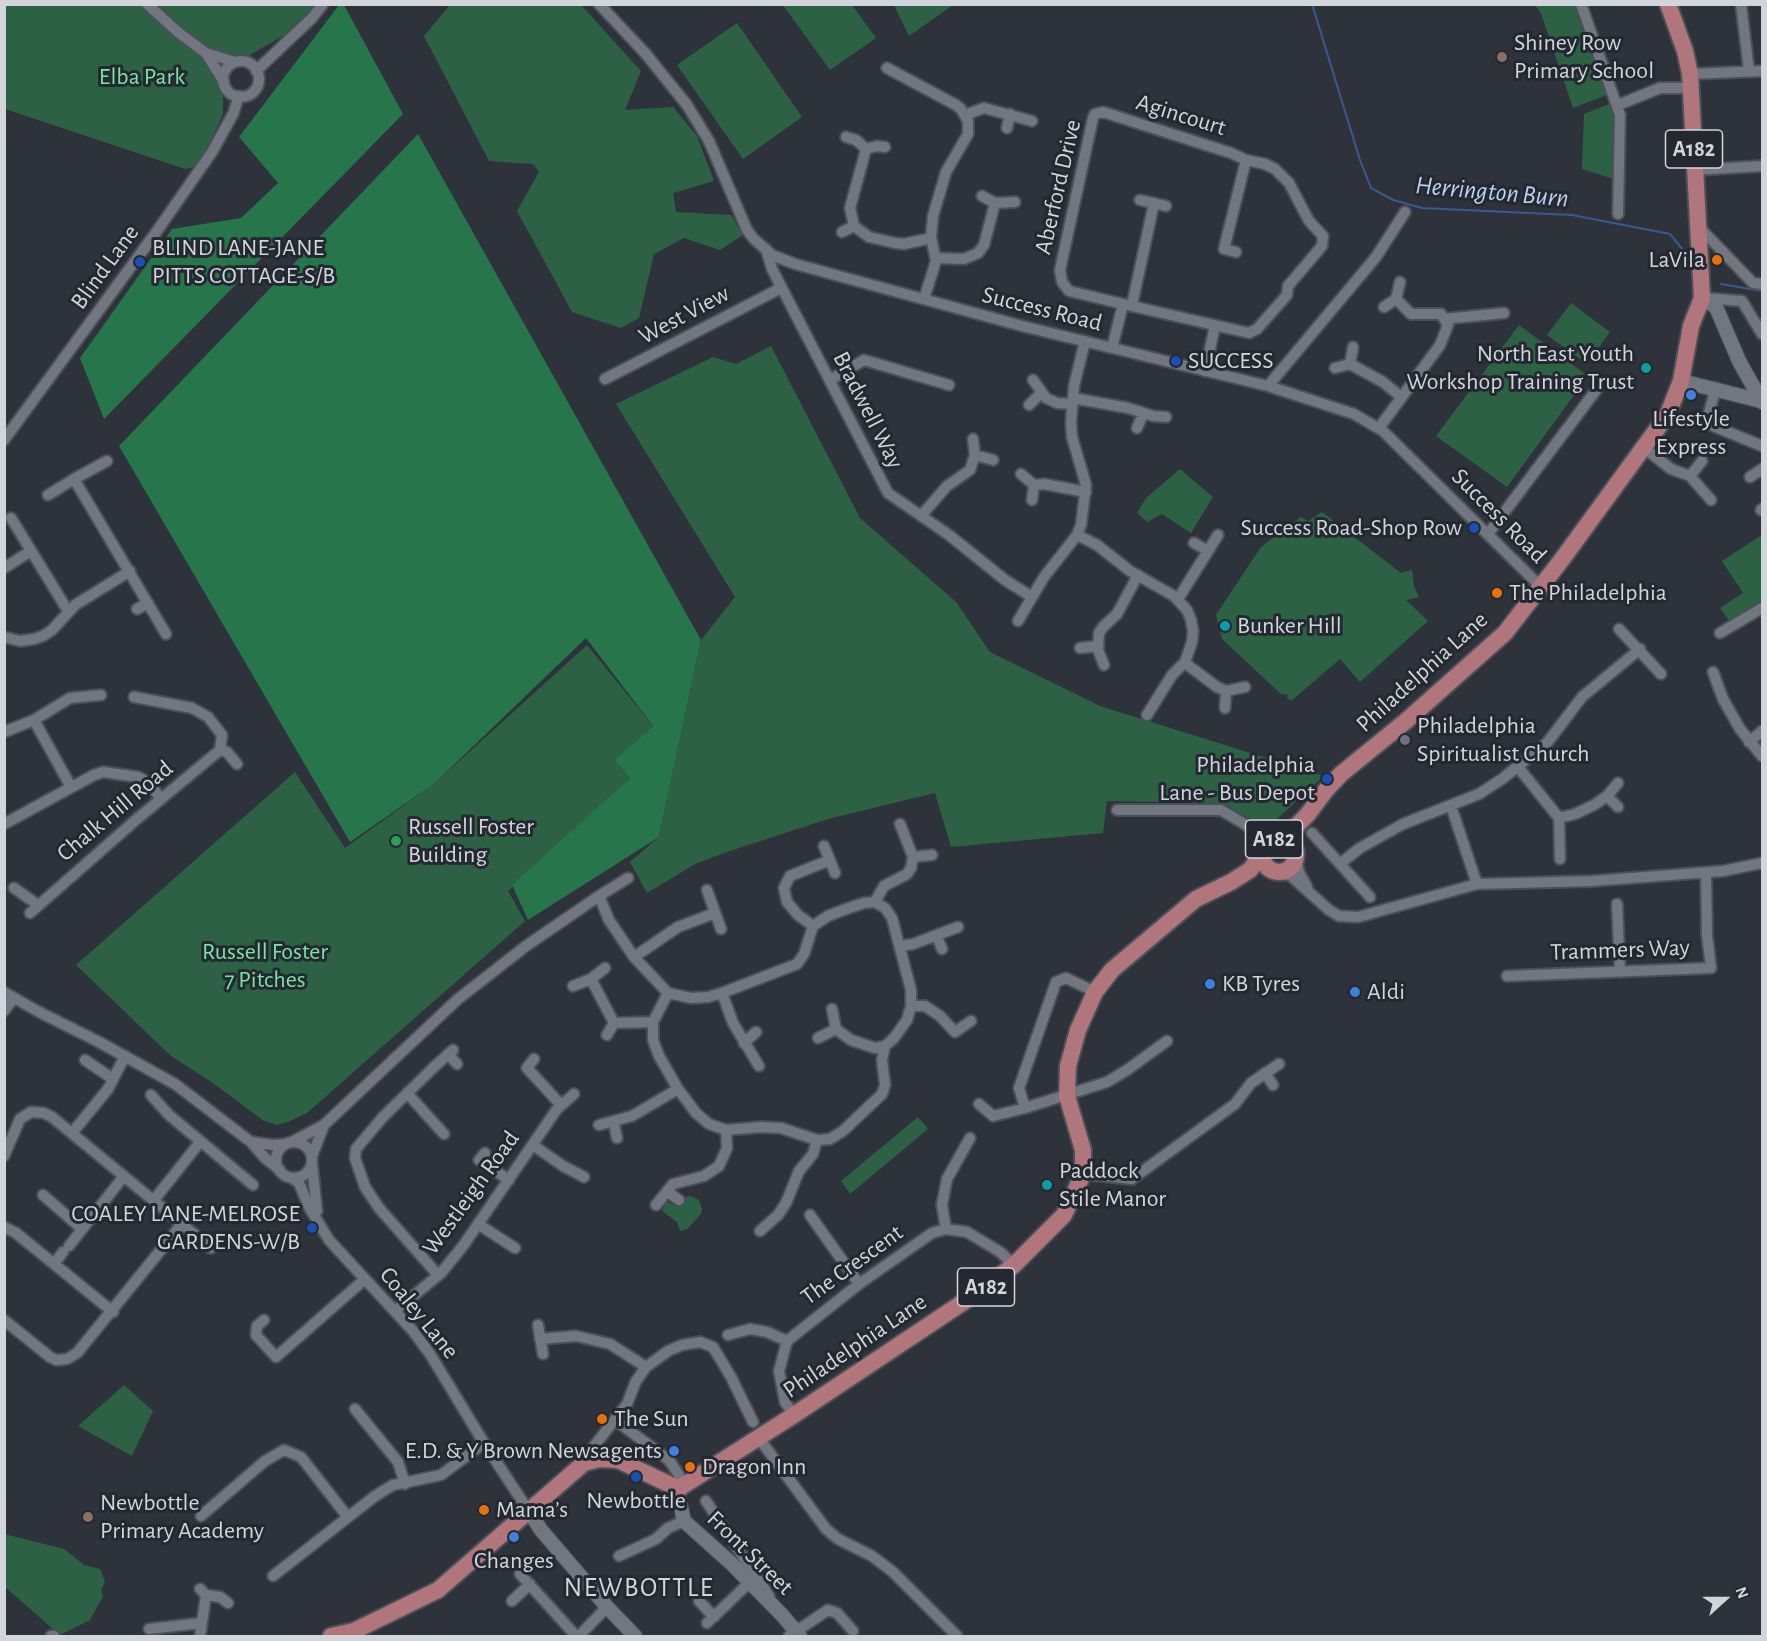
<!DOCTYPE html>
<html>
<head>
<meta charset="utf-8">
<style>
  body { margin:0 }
  #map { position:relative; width:1767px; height:1641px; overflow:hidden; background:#2e333b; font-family:"Alegreya Sans",sans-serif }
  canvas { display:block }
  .frame { position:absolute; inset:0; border:6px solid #d2d5da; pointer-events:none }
  .north { position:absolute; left:1695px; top:1569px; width:60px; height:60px; -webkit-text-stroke:4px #242931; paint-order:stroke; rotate:69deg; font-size:16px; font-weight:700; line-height:24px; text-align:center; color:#d2d5da }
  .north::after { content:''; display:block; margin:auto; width:21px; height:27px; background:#d2d5da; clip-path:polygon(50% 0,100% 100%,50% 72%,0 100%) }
</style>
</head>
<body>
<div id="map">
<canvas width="1767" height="1641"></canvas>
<div class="frame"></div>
<div class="north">N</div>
</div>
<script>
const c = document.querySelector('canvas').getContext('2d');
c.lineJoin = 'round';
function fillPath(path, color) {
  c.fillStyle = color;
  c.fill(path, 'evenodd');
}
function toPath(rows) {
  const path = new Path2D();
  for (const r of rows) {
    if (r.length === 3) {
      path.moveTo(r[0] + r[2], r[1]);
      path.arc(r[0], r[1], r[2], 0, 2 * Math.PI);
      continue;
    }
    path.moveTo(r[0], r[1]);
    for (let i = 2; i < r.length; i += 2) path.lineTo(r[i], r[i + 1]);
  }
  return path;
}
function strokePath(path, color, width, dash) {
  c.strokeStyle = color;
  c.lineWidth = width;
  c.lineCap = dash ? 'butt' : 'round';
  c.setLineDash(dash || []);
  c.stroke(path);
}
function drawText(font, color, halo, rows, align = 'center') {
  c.font = font + ' "Alegreya Sans",sans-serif';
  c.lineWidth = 6;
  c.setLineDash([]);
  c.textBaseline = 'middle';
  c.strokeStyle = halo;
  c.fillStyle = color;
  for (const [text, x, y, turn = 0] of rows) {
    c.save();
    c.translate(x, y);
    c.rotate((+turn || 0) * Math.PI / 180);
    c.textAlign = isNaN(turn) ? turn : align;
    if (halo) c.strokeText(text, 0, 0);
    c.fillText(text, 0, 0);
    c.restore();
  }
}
fillPath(toPath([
  [451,4,581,5,641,71,625,110,673,107,697,136,714,181,673,193,676,212,731,215,743,235,720,250,684,238,654,254,639,318,621,328,572,312,517,211,539,172,533,164,489,161,424,36],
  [5,5,318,5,290,32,246,57,234,56,217,78,223,95,223,114,199,166,185,169,5,109],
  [783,5,852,5,876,38,830,70],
  [894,5,953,5,909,36],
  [1535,5,1575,5,1609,94,1573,108,1541,13],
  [737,23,802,117,743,159,677,65],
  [1612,103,1615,121,1614,179,1582,169,1584,114],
  [1571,303,1610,332,1587,364,1547,335],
  [1519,325,1588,376,1507,487,1436,436],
  [771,346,860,518,956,602,990,652,1100,706,1324,776,1267,828,1221,803,1107,801,1103,833,951,847,935,793,828,819,730,851,697,863,647,893,630,862,659,837,701,640,735,597,616,404,713,357,736,364],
  [1180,469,1213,497,1191,533,1162,514,1147,522,1137,513,1146,498],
  [1322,512,1401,573,1412,570,1414,586,1419,597,1406,600,1428,621,1360,682,1340,659,1291,701,1287,698,1288,695,1281,694,1222,639,1216,615,1261,547,1301,517,1308,521],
  [1762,535,1762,600,1730,622,1720,608,1743,593,1722,561],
  [587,645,653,726,614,760,630,778,508,891,525,921,307,1113,290,1121,277,1125,264,1121,210,1081,171,1056,76,965,295,772,345,848,435,783],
  [918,1117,928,1129,850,1194,841,1181],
  [690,1196,699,1200,702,1209,701,1214,687,1229,680,1231,677,1222,662,1211,666,1201,678,1207,686,1197],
  [124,1385,153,1411,132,1456,78,1426],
  [4,1534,64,1549,84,1565,100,1569,105,1582,101,1590,103,1596,90,1620,60,1635,5,1587]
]), '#2c6243');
fillPath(toPath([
  [339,5,344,5,403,114,104,419,80,358,172,229,241,218,278,183,239,137],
  [418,134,701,640,659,837,528,920,512,885,630,778,614,760,653,726,586,638,435,783,350,842,119,446]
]), '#26754b');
strokePath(toPath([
  [1312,4,1360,160,1371,188,1393,200,1422,208,1572,215,1670,234,1687,255],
  [1721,284,1762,291]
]), '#395993', 2);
const street = toPath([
  [147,4,179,33,206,53,235,62],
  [599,4,645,53,687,105,709,141,747,230,754,239,772,255,795,264,1022,326,1268,386,1354,414,1383,431,1540,586],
  [1581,4,1620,115,1618,214],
  [1741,4,1749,71],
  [206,53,224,82],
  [241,79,18],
  [887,68,956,105,961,109,968,121,968,134,946,172,933,216,931,237,936,261,924,299],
  [256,71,312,18,323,4],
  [1690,74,1762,71],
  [1618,105,1660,88,1691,88],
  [965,115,984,108,1032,121],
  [1007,128,1010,114],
  [846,137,856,140,866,149,877,146,885,147],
  [866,149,850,208,854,226,869,237,895,243,904,244,931,238],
  [1695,170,1762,166],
  [982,196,995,203,1015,202],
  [1140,200,1166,206],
  [1698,226,1753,283,1762,284],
  [842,232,854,226],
  [766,249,772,269,888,493,949,535,1005,580,1032,597],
  [1236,252,1224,249,1246,160],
  [936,258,964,259,978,253,984,245,995,203],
  [1704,298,1742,301,1762,334],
  [1132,305,1154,203],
  [1384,307,1396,299,1400,282],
  [1444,319,1504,313],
  [1112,348,1123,304,1249,333,1257,329,1287,295,1288,286,1322,246,1323,236,1309,221,1289,183,1275,169,1265,164,1246,160,1231,153,1103,112,1095,114,1093,118,1060,270,1062,282,1069,291,1123,304],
  [1350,364,1383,382,1401,397],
  [1335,368,1350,364,1353,347],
  [1205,371,1215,326],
  [605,379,781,288],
  [830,380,864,360,949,385],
  [1033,380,1046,398,1057,403,1072,404],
  [1268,386,1376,257,1405,212],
  [1716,388,1706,423,1762,446],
  [1073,398,1128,408,1153,416,1166,417],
  [1029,405,1041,393],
  [1137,428,1143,414],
  [1379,428,1440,345,1448,325,1441,314,1411,314,1396,299],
  [4,440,157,231,212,152,233,114,239,96],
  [1643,447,1671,469,1690,476,1711,500],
  [975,455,993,460],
  [107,461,74,479,166,634],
  [1021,474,1034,485,1032,500],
  [1690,476,1702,461],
  [1750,477,1762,469],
  [1034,485,1044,484,1086,492],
  [48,495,74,479],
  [1761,510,1762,509],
  [921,516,947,486,970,470,975,455,973,439],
  [11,518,68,611],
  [1488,534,1597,389],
  [1077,535,1097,545,1130,571,1174,596,1187,610,1191,620,1193,631,1192,642,1185,662,1172,675,1147,715],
  [1194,543,1208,551],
  [4,568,31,551],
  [1178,599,1218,535],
  [137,609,148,603],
  [1018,621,1044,577,1077,535,1081,525,1086,485,1072,437,1071,422,1074,386,1085,341],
  [1619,629,1661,674],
  [1720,633,1762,608],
  [4,637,20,641,34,639,43,636,52,630,75,605,130,571],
  [1080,648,1098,646],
  [1185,663,1217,687,1226,691,1245,687],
  [1104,665,1098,650,1099,633,1103,627,1117,614,1138,575],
  [1713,672,1723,699,1740,729,1762,756],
  [1225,708,1226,691],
  [34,720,71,787],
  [4,732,34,720,70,698,101,695],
  [1749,742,1762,731],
  [220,750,227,752,237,764],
  [1518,767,1559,818,1560,859],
  [1607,796,1618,807],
  [1451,806,1477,884],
  [1117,810,1221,810,1261,834,1279,838],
  [1559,818,1575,814,1594,805,1607,796,1618,783],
  [4,824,94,775,103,772,138,777,149,783,161,799],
  [1312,833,1370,897],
  [824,846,835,873],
  [913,857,932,855],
  [1296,858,1299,872,1307,887],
  [1341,863,1360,848,1403,824,1479,794,1502,779,1547,743,1582,697,1640,649],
  [1280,873,1291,876,1329,910,1339,916,1358,917,1477,884,1592,881,1723,871,1762,863],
  [628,878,599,896,609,920,634,957,668,993,653,1022,653,1040,659,1056,678,1089,696,1113,709,1124,726,1130,761,1127,781,1128,817,1140,830,1139,843,1131,882,1094,885,1085,882,1060,885,1046,894,1038,907,1020,911,1006,911,990,892,918,885,908,875,902,864,903,846,909,828,916,813,926,804,954,797,964,722,993,708,997,691,998,668,993],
  [14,888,38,905],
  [707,890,721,929],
  [875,902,884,886,907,874,911,868,913,857,900,824],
  [1617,904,1620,972],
  [30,913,137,819,220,750,222,735,208,717,192,708,134,697],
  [813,926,798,915,787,902,784,888,790,876,830,860],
  [937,936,942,949],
  [901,946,913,944,958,927],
  [634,957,678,927,715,913],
  [1507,976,1711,968,1707,935,1706,873],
  [591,979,614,1023,607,1035],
  [573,986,591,979,605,968],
  [4,992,39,1012,99,1042,175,1084,251,1142,264,1157,280,1170],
  [1095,992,1066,978,1056,982,1019,1088,1025,1108,1107,1082,1127,1070,1167,1041],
  [722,993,733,1023,759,1066],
  [911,1006,925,1006,940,1016,955,1032,971,1021],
  [832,1009,836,1029,851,1040,875,1048,885,1046],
  [4,1011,14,998],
  [614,1023,653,1022],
  [818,1038,836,1029],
  [744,1043,756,1032],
  [448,1054,457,1064],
  [534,1059,527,1068,561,1105],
  [85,1060,113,1079],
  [1265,1073,1273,1085],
  [407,1093,444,1134],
  [151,1095,169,1115,253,1185],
  [979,1104,993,1116,1025,1108],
  [614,1123,617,1138],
  [599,1125,632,1116,678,1089],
  [72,1133,108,1089,125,1056],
  [251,1142,273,1145,285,1144],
  [292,1142,324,1125,458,999,526,946,599,896],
  [294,1160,18],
  [533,1145,563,1166,584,1177],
  [485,1153,479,1160,509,1180],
  [4,1156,20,1119,31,1112,44,1113,52,1117,182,1224,77,1353,67,1359,56,1360,50,1357,4,1320],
  [312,1156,324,1125],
  [312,1164,317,1211],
  [1083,1174,1132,1179,1235,1104,1251,1083,1279,1064],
  [292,1178,299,1183,309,1207,329,1240,413,1331,430,1354,484,1443,528,1510],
  [667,1191,679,1200],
  [43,1195,82,1229],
  [154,1200,200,1142],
  [656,1205,673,1184,704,1176,719,1166,727,1148,726,1130],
  [810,1215,859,1284],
  [182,1224,211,1248],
  [478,1224,515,1248],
  [4,1227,16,1233,113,1312],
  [946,1229,942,1205,947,1179,970,1138],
  [760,1231,778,1215,786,1203,799,1171,813,1154,817,1140],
  [69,1246,124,1176],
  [54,1264,63,1252],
  [438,1275,379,1208,365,1187,355,1158,356,1149,383,1117,434,1067,453,1050],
  [395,1311,441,1273,463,1246,557,1109,574,1094],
  [264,1320,257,1326,256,1335,276,1357,365,1279],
  [538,1325,543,1354],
  [728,1335,750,1329,767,1332,787,1341],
  [540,1339,576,1336,610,1344,646,1367],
  [355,1409,398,1462,405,1484],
  [794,1415,785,1402,779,1371,787,1341,859,1284,932,1233,946,1229,967,1232,1000,1252,1014,1265],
  [615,1420,669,1460,679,1475,681,1487],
  [758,1437,826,1529,838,1539,872,1556,893,1572,957,1636],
  [584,1463,595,1445,627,1404,636,1381,646,1367,668,1351,682,1345,700,1342,713,1347,731,1377,753,1422],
  [706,1501,769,1596],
  [201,1516,265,1461,284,1450,301,1457,347,1516],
  [619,1556,656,1539,668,1528,684,1521],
  [520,1574,576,1636],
  [273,1576,375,1496,393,1485,441,1475,484,1443],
  [200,1589,206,1595,220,1597,228,1603],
  [512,1601,530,1584],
  [699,1601,714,1617],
  [707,1623,750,1582],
  [149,1629,201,1623],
  [51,1636,54,1636],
  [200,1636,206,1595],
  [579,1636,607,1607],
  [789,1636,828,1610,837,1613,853,1631]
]);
const secondary = toPath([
  [1702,298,1716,307,1739,361,1762,402],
  [1681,381,1761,401],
  [677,1488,684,1521,732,1564,782,1615,800,1636],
  [528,1510,541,1530,607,1607,635,1636]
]);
const primary = toPath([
  [1279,855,17],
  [1284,839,1308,814,1326,790,1341,774,1406,721,1505,633,1563,558,1668,414,1681,381,1691,326,1702,298,1690,74,1685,51,1668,4],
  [331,1636,354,1631,438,1590,584,1463,599,1459,618,1460,677,1488,681,1487,794,1415,974,1295,1014,1265,1064,1215,1083,1174,1083,1150,1067,1096,1068,1066,1078,1030,1095,992,1112,970,1196,899,1231,882,1250,870,1262,853]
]);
strokePath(street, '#4b4f56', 14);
strokePath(secondary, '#4b4f56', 16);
strokePath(primary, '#4b4f56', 20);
strokePath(street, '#717680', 10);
strokePath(secondary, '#717680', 14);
strokePath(primary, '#b1757c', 16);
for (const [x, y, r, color] of [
  [1502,57,6,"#8d6e63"],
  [1717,260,6,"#e8710a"],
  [140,262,6,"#1a4fb4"],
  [1176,361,6,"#1a4fb4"],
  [1646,368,6,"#0f9aa8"],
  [1691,395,6,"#3f7fe0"],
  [1474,528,6,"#1a4fb4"],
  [1497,593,6,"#e8710a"],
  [1225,626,6,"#0f9aa8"],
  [1405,740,6,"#6b7280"],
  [1327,779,6,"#1a4fb4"],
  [396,841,6,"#2e9e5b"],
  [1210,984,6,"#3f7fe0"],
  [1355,992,6,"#3f7fe0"],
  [1047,1185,6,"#0f9aa8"],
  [312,1228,6,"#1a4fb4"],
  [602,1419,6,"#e8710a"],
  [674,1451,6,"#3f7fe0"],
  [690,1467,6,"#e8710a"],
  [636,1477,6,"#1a4fb4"],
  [484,1510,6,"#e8710a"],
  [88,1517,6,"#8d6e63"],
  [514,1537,6,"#3f7fe0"]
]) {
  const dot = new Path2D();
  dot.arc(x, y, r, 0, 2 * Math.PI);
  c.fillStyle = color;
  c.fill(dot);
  strokePath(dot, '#242931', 2);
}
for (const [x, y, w] of [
  [1694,149,57],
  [1274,839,57],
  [986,1287,57]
]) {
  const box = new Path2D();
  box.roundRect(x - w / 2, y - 19, w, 38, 4.5);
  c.fillStyle = '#242931';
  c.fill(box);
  strokePath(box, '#d2d5da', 1.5);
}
drawText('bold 22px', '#d2d5da', null, [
  ["A182",1694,149],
  ["A182",1274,839],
  ["A182",986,1287]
]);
drawText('24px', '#d2d5da', '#242931', [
  ["Shiney Row",1514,43],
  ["Primary School",1514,71],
  ["BLIND LANE-JANE",152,248],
  ["PITTS COTTAGE-S/B",152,276],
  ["LaVila",1705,260,"right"],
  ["North East Youth",1634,354,"right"],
  ["Workshop Training Trust",1634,382,"right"],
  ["SUCCESS",1188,361],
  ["Lifestyle",1691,419,"center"],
  ["Express",1691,447,"center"],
  ["Success Road-Shop Row",1462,528,"right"],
  ["The Philadelphia",1509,593],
  ["Bunker Hill",1237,626],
  ["Philadelphia",1417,726],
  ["Spiritualist Church",1417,754],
  ["Philadelphia",1315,765,"right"],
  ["Lane - Bus Depot",1315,793,"right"],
  ["Russell Foster",408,827],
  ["Building",408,855],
  ["KB Tyres",1222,984],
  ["Aldi",1367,992],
  ["Paddock",1059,1171],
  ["Stile Manor",1059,1199],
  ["COALEY LANE-MELROSE",300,1214,"right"],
  ["GARDENS-W/B",300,1242,"right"],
  ["The Sun",614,1419],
  ["E.D. & Y Brown Newsagents",662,1451,"right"],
  ["Dragon Inn",702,1467],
  ["Newbottle",636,1501,"center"],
  ["Newbottle",100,1503],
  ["Primary Academy",100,1531],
  ["Mama’s",496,1510],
  ["Changes",514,1561,"center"]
], 'left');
drawText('24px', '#7ae3a5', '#242931', [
  ["Elba Park",142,77],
  ["Russell Foster",265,952],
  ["7 Pitches",265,980]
]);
drawText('24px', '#d2d5da', '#242931', [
  ["Agincourt",1181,115,17],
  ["Aberford Drive",1058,187,-77],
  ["Blind Lane",105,267,-54],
  ["Success Road",1042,309,14],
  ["West View",684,315,-28],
  ["Bradwell Way",868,410,63],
  ["Success Road",1499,516,45],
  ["Philadelphia Lane",1422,672,-42],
  ["Chalk Hill Road",115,811,-40],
  ["Trammers Way",1620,950,-2],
  ["Westleigh Road",471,1193,-54],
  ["The Crescent",852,1265,-36],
  ["Coaley Lane",419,1313,51],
  ["Philadelphia Lane",855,1346,-34],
  ["Front Street",750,1553,44]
]);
drawText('italic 26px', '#bed2f5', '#242931', [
  ["Herrington Burn",1492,192,5]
]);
c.letterSpacing = '1.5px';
drawText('27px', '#d2d5da', '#242931', [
  ["NEWBOTTLE",639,1588]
]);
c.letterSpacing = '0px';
</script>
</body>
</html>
